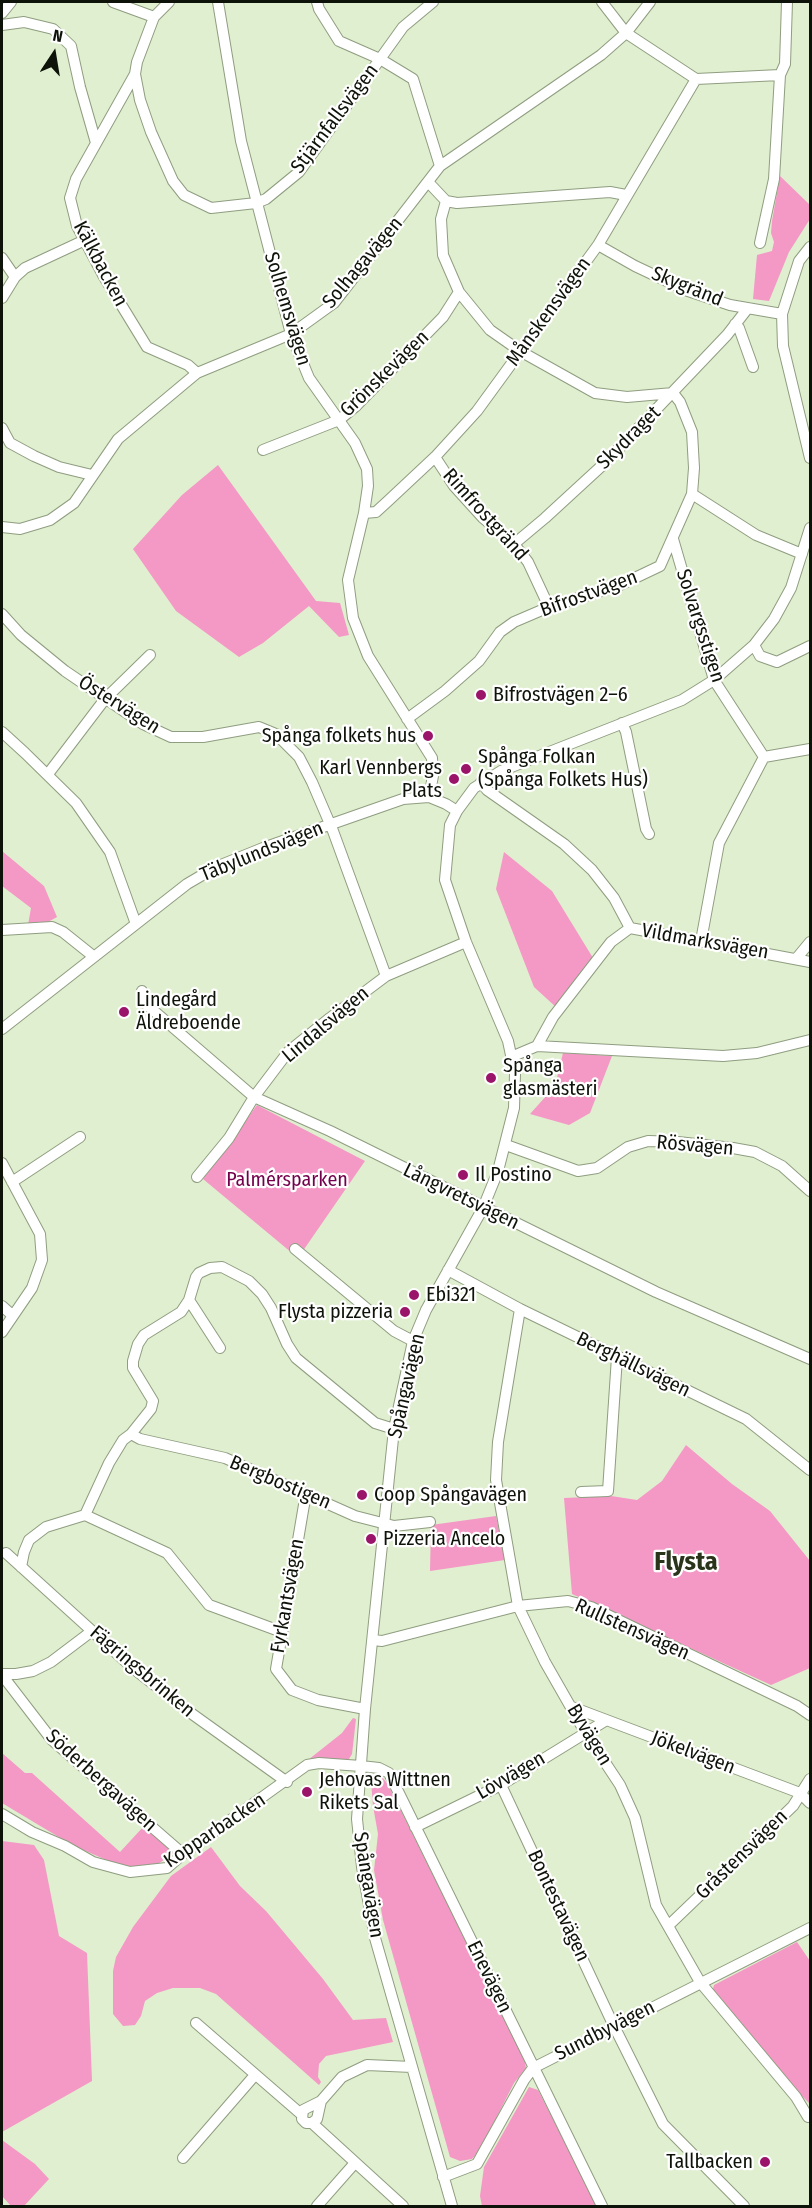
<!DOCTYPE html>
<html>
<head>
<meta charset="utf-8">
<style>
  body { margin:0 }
  #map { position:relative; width:812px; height:2208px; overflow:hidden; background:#e0efcf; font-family:"Fira Sans Condensed",sans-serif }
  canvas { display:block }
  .frame { position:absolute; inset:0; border:3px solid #0e1309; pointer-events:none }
  .north { position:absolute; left:24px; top:24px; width:60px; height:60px; -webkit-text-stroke:4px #fff; paint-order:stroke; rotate:12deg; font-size:16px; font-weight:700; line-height:24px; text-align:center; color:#0e1309 }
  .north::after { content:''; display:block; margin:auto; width:21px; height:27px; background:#0e1309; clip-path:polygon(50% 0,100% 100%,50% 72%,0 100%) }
</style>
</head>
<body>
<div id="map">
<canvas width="812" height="2208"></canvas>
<div class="frame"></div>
<div class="north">N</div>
</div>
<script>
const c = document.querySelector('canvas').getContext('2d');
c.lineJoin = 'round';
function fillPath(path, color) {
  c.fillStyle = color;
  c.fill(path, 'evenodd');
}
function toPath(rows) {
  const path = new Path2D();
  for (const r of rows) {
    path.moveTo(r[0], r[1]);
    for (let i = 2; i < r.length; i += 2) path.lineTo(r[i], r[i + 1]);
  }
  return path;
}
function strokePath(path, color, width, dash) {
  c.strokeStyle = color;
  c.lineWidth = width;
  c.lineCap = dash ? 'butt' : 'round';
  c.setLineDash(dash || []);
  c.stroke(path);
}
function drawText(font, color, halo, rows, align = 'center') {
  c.font = font + ' "Fira Sans Condensed",sans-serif';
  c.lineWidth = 4.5;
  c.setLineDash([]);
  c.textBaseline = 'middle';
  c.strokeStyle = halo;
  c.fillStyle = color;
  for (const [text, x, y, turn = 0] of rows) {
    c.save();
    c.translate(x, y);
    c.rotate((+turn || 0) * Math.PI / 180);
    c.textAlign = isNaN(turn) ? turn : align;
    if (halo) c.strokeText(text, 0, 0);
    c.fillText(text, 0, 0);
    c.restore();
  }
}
fillPath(toPath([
  [780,176,810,205,810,219,789,252,769,301,753,299,757,255,772,251,774,242,771,233,772,221],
  [218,465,316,601,340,603,349,635,339,637,309,606,263,643,239,657,176,611,133,549,182,495],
  [2,851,44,886,57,917,48,922,28,925,31,908,2,886],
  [504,852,552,891,593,958,557,1008,534,987,496,889],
  [563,1053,612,1056,590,1113,569,1125,530,1114,555,1086],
  [257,1105,365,1161,298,1258,203,1179],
  [686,1445,732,1484,770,1511,810,1561,810,1668,771,1685,572,1594,564,1498,611,1496,637,1500,662,1481],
  [496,1516,505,1560,430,1571,431,1525],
  [353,1718,356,1719,352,1754,349,1759,308,1760,342,1733],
  [2,1753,25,1773,32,1773,120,1852,144,1826,174,1853,155,1866,120,1866,72,1845,2,1803],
  [380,1775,387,1783,524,2057,526,2068,514,2083,480,2150,472,2159,460,2161,450,2157,383,1920,374,1870,378,1834,373,1806,371,1781],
  [2,1841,34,1845,44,1860,59,1936,87,1953,92,2081,2,2132],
  [211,1847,240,1886,266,1911,323,1979,353,2020,386,2018,393,2042,326,2056,319,2064,318,2077,321,2082,319,2085,216,1994,200,1988,173,1988,157,1993,145,2001,141,2016,135,2025,123,2026,113,2014,113,1971,116,1957,133,1927,171,1876],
  [797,1942,810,1961,810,2104,786,2080,712,1993,714,1985],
  [529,2087,538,2090,598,2206,482,2206,480,2196,484,2167],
  [2,2140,35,2164,49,2179,24,2206,11,2206,2,2196]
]), '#f498c6');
const minor = toPath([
  [113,2,154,17],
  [169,2,154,17,137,62,135,74,76,179,70,198,77,226,103,275,147,347,188,365,197,373],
  [218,2,241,141,291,334,309,378,355,443,367,469,368,486,364,513,348,580,353,618,368,656,432,758,433,776,429,797],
  [317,2,319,9,339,41,380,59,413,79,440,166],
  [602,2,626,33,696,79,780,75],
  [2,13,11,2],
  [2,25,24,22,53,29,71,46,80,87,96,143],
  [135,74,140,100,151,132,173,181,184,195,211,208,256,203,266,199,299,172,403,27,433,2],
  [446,201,457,203,610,192,626,195],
  [760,243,774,179,780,75,785,64,787,2],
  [598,245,635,266,688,291,730,305,782,314],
  [810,247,799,261,782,314,783,346,810,458],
  [2,258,15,277],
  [2,298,15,277,25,268,85,240],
  [735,324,739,328,753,367],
  [2,428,10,443,34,456,59,467,92,475],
  [263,450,339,420,356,406,443,317,459,292],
  [435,457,454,486,483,518,514,544,528,562,549,607],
  [692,494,756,535,802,554],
  [364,513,376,512,388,501,435,457,477,411,598,245,696,79],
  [2,527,20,529,50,520,74,503,118,439,197,373,291,334,334,303,440,166,601,55,626,33,650,2],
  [673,539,714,680,764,757],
  [514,544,545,518,607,461,727,335,748,308],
  [2,614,21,635,65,671,143,724,171,737,203,737,259,727,276,734,299,757,312,782,333,831,386,976],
  [754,645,760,656,777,662,810,646],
  [407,719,445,691,479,661,500,632,514,622,549,607,618,586,660,566,692,494,694,468,692,432,680,402,673,393,627,397,595,393,520,351,490,330,459,292,443,255,441,219,446,201,429,183],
  [622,723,626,732,646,829,649,834],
  [2,732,25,753,76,803,110,852,136,924],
  [764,757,810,749],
  [48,774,105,699,150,655],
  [481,782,487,790,564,844,592,870,614,898,630,928],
  [630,928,810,962],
  [2,930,52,927,63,932,93,956],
  [701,941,719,843,764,757],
  [796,959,810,942],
  [142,991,147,1005,254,1097,330,1131,656,1292,810,1359],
  [2,1029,187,884,216,867,263,848,403,799,429,797,446,804,457,811],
  [537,1046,553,1017,611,942,630,928],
  [511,1057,537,1046,723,1056,757,1053,810,1040],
  [506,1145,578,1171,597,1168,628,1147,648,1141,678,1142,733,1148,755,1152,782,1166,810,1191],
  [2,1163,40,1234,42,1260,32,1288,2,1332],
  [197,1177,229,1138,254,1097,288,1052,330,1018,386,976,466,942],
  [12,1182,80,1137],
  [295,1249,394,1331,413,1341],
  [448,1270,520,1309,746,1419,810,1470],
  [189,1300,220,1348],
  [2,1306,12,1315],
  [520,1309,498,1442,496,1480,518,1606,545,1662,585,1732,620,1785,635,1818,656,1905,700,1982,796,2097,808,2117],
  [131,1434,140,1439,225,1458,355,1516,394,1526,430,1522],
  [581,1492,608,1491,617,1357],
  [306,1493,276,1669,292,1690,318,1700,365,1709],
  [85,1515,167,1553,209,1605,282,1632],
  [6,1553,134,1669,188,1711,287,1782],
  [21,1567,24,1552,29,1540,46,1527,85,1515,109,1463,123,1440,131,1434,151,1409,153,1401,133,1368,133,1361,138,1344,144,1335,181,1312,189,1300,196,1277,199,1273,210,1268,222,1267,249,1281,262,1294,271,1308,287,1344,296,1358,375,1423,394,1429],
  [373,1640,382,1641,518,1606,568,1601,591,1607,797,1706,810,1715],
  [2,1674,16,1674,33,1671,51,1662,92,1631],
  [2,1675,52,1740,183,1854],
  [572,1707,800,1793,810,1803],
  [501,1785,611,2020,663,2124,744,2206],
  [2,1814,32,1832,65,1846,93,1862,130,1872,167,1868,183,1854,307,1765,319,1763,361,1766,379,1768,389,1773,602,2206],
  [415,1827,501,1785,605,1721],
  [668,1926,793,1806,810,1779],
  [196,2023,301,2114],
  [321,2101,317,2119,312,2123,306,2123,302,2119,303,2110,321,2101,342,2077,367,2065,412,2067],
  [312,2123,403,2206],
  [183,2158,255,2075],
  [443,2177,477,2164,524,2080,533,2068,810,1928],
  [317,2206,354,2164],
  [452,2206,375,1938,362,1867,357,1819,365,1709,394,1429,413,1341,426,1310,483,1208,498,1171,514,1108,515,1074,508,1041,466,942,445,880,450,825,457,811,474,788,501,771,682,700,714,680,754,645,774,619,791,588,810,528]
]);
strokePath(minor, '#8f9d80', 12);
strokePath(minor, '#fff', 10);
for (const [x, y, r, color] of [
  [481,695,6,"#9a1569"],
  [428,736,6,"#9a1569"],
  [466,769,6,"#9a1569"],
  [454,779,6,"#9a1569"],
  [124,1012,6,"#9a1569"],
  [491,1078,6,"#9a1569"],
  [463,1175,6,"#9a1569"],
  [414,1295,6,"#9a1569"],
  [405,1312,6,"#9a1569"],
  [362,1495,6,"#9a1569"],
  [371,1539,6,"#9a1569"],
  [307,1792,6,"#9a1569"],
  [765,2162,6,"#9a1569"]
]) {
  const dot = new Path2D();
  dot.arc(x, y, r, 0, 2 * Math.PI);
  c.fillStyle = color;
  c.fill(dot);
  strokePath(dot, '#fff', 2);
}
drawText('20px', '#0e1309', '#fff', [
  ["Stjärnfallsvägen",335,119,-53],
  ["Solhagavägen",363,263,-50],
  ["Kälkbacken",100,264,62],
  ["Skygränd",687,287,22],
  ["Solhemsvägen",287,309,73],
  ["Månskensvägen",549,312,-54],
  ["Grönskevägen",385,374,-44],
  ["Skydraget",629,438,-45],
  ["Rimfrostgränd",485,515,48],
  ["Bifrostvägen",589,594,-20],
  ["Solvargsstigen",700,626,72],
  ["Östervägen",119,705,32],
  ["Täbylundsvägen",262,852,-22],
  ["Vildmarksvägen",705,942,10],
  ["Lindalsvägen",326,1025,-40],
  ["Rösvägen",695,1146,5],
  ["Långvretsvägen",461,1197,26],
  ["Berghällsvägen",633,1365,26],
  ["Spångavägen",407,1386,-77],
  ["Bergbostigen",280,1483,23],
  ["Fyrkantsvägen",288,1596,-80],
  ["Rullstensvägen",632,1630,24],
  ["Fägringsbrinken",142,1672,40],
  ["Byvägen",589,1735,59],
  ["Jökelvägen",693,1753,21],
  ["Lövvägen",511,1776,-30],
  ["Söderbergavägen",101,1781,42],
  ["Kopparbacken",215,1831,-34],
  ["Gråstensvägen",742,1855,-44],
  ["Spångavägen",368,1885,81],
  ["Bontestavägen",558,1906,65],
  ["Enevägen",489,1977,64],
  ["Sundbyvägen",605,2031,-27]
]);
drawText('20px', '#0e1309', '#fff', [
  ["Bifrostvägen 2–6",493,695],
  ["Spånga folkets hus",416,736,"right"],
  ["Spånga Folkan",478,757],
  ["(Spånga Folkets Hus)",478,780],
  ["Karl Vennbergs",442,768,"right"],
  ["Plats",442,791,"right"],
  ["Lindegård",136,1000],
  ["Äldreboende",136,1023],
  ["Spånga",503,1066],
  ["glasmästeri",503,1089],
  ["Il Postino",475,1175],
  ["Ebi321",426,1295],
  ["Flysta pizzeria",393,1312,"right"],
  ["Coop Spångavägen",374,1495],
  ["Pizzeria Ancelo",383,1539],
  ["Jehovas Wittnen",319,1780],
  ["Rikets Sal",319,1803],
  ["Tallbacken",753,2162,"right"]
], 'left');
drawText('20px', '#73004c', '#fff', [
  ["Palmérsparken",287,1180]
]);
drawText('bold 26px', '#29341b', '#fff', [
  ["Flysta",686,1563]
]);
</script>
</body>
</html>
